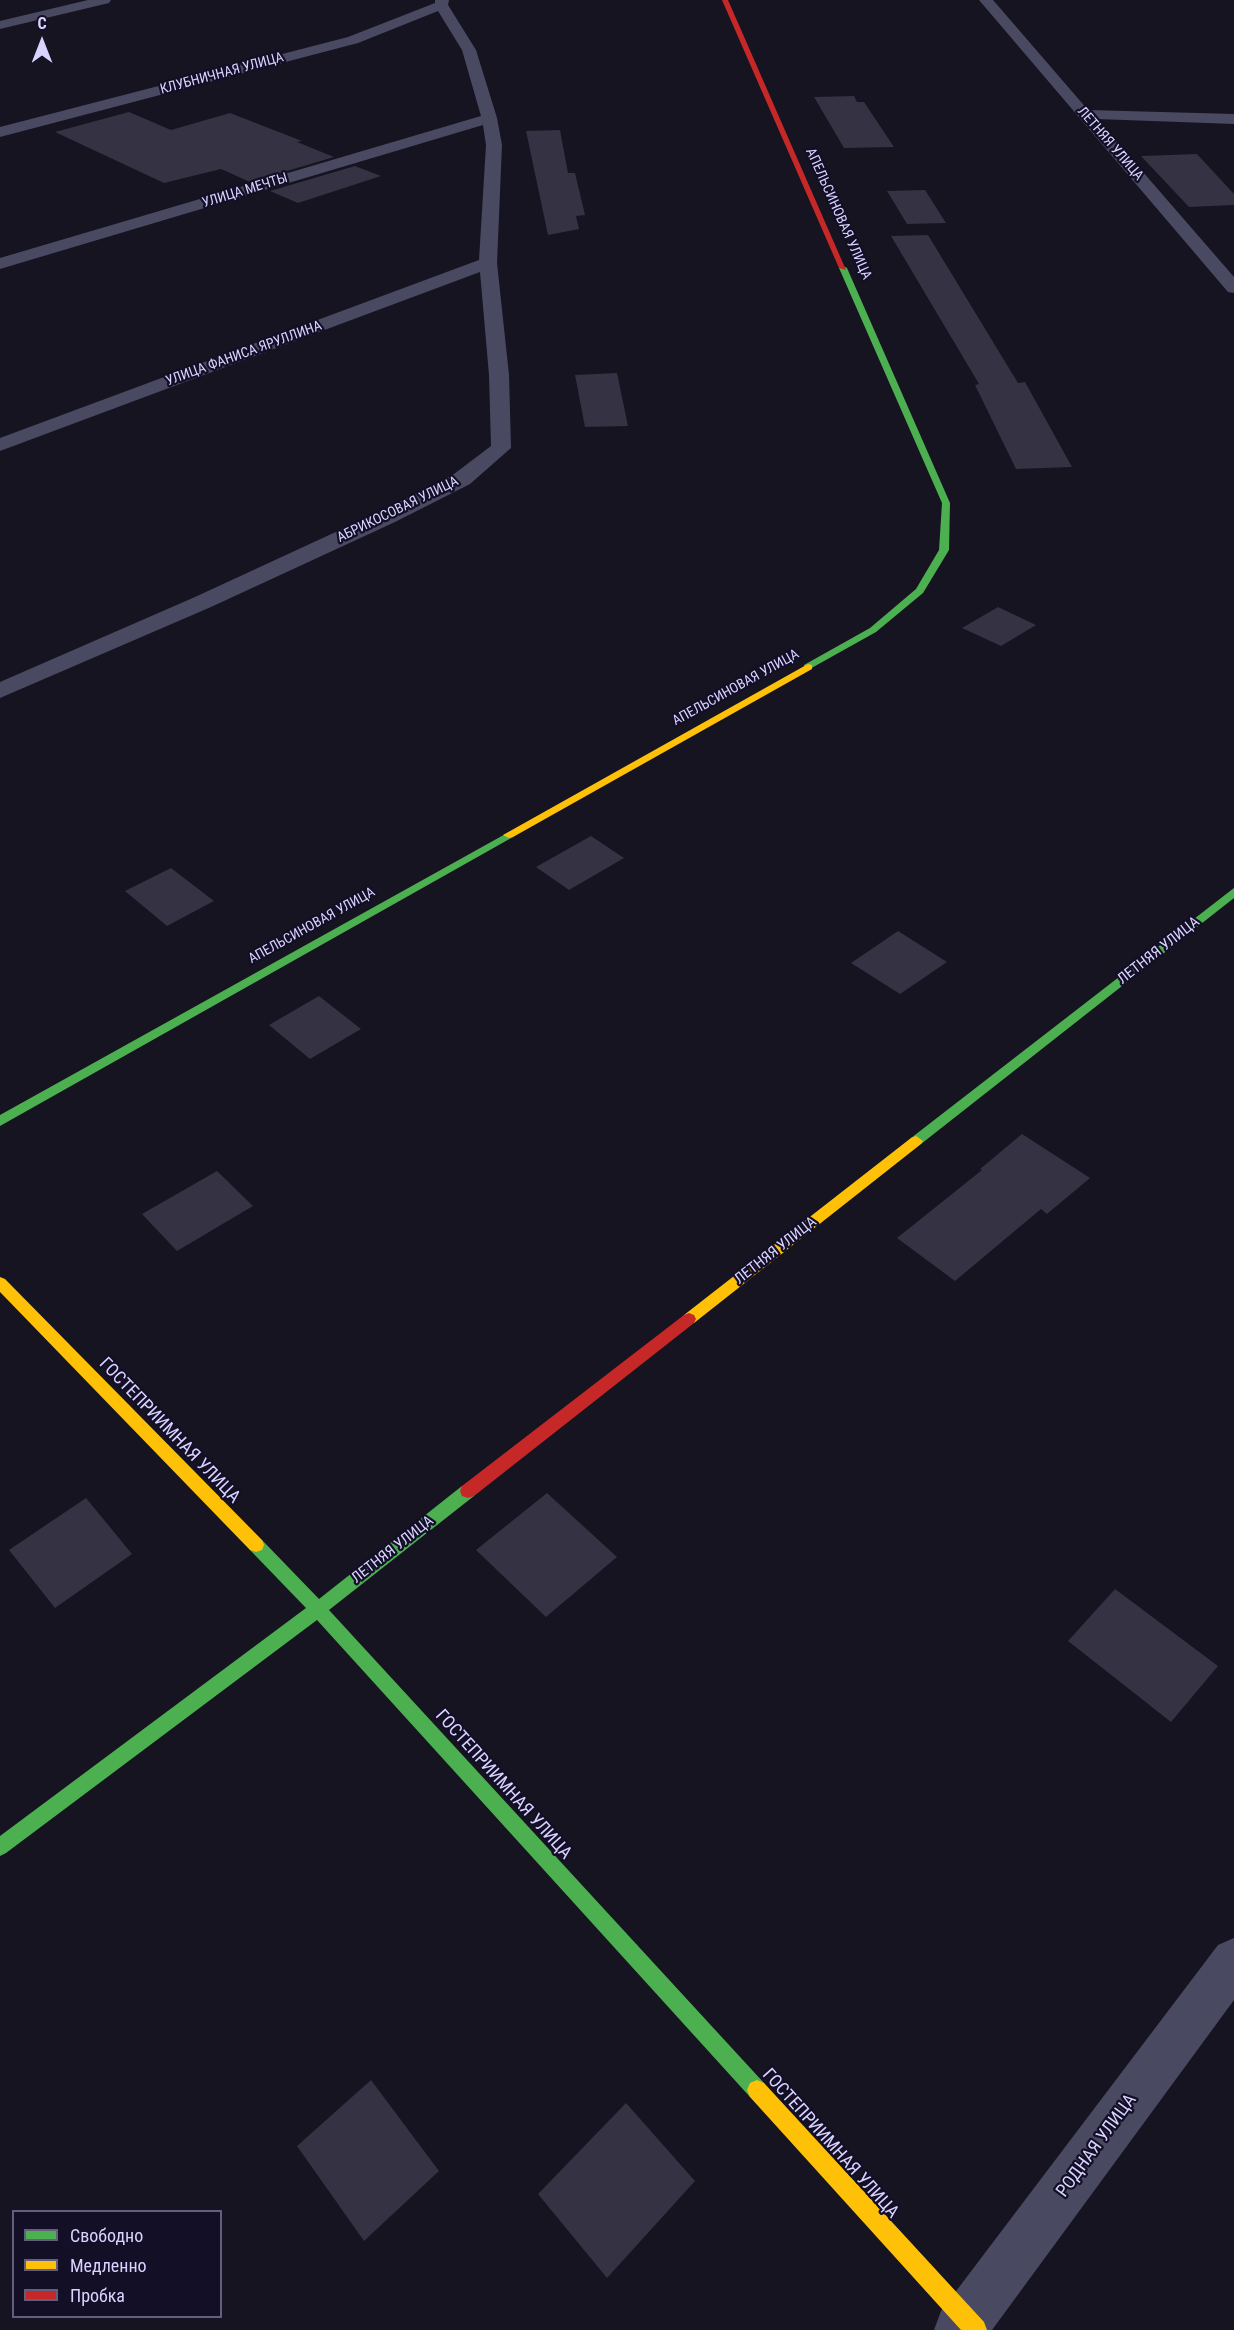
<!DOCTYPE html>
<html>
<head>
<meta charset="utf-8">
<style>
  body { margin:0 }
  #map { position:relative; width:1234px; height:2330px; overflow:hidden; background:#161421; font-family:"Roboto Condensed",sans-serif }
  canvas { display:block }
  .legend { position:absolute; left:12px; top:2210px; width:210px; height:108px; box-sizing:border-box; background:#130f26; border:2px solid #625e7d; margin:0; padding:8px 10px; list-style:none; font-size:18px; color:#d9d4ff }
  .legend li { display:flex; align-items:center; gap:12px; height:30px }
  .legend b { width:30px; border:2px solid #625e7d }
  .north { position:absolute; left:12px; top:12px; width:60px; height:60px; -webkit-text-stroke:4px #130f26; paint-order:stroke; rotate:0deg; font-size:16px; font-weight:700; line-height:24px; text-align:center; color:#d9d4ff }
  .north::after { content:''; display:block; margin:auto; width:21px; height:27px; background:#d9d4ff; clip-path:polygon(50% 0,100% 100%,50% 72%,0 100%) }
</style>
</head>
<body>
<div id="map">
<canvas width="1234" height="2330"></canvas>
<ul class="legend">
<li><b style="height:8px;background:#4caf50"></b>Свободно</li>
<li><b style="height:8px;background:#ffc107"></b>Медленно</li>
<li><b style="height:8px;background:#c62828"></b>Пробка</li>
</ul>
<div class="north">С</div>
</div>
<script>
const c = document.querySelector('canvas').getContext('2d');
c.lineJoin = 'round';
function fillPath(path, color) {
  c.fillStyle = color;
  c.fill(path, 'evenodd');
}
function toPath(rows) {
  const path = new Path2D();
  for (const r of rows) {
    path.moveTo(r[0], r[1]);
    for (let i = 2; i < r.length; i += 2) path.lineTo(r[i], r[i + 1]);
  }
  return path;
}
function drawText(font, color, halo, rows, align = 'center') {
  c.font = font + ' "Roboto Condensed",sans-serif';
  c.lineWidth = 4.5;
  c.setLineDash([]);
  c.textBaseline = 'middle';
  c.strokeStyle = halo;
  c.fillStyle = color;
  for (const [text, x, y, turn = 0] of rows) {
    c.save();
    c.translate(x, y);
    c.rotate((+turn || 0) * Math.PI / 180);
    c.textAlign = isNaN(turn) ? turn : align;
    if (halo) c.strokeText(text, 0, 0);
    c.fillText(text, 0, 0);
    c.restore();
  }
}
fillPath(toPath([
  [854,96,857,102,864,102,894,147,844,148,814,97],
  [129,112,171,130,230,113,302,141,297,142,334,157,250,182,221,169,164,183,55,132],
  [560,130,568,173,575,173,585,215,576,216,579,229,548,235,526,131],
  [1197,154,1234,194,1234,205,1189,207,1141,156],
  [355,166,381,176,298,203,270,191],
  [925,190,946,223,907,224,887,191],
  [928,235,1018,383,1025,382,1072,467,1016,469,975,385,979,384,891,236],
  [617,373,628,426,585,427,575,375],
  [998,607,1036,625,1001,646,962,628],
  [591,836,624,858,569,890,536,867],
  [171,868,214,901,167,926,125,891],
  [898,931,947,962,900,994,851,963],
  [319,996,361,1029,310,1059,269,1025],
  [1022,1134,1090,1178,1047,1214,1041,1209,955,1281,897,1238,982,1170,980,1169],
  [217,1171,253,1206,177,1251,142,1214],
  [547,1493,617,1557,546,1617,476,1550],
  [86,1498,132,1554,55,1608,9,1550],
  [1115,1589,1218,1666,1171,1722,1068,1641],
  [371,2080,439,2171,364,2241,297,2146],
  [626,2103,695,2181,607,2278,538,2194]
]), '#343243');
fillPath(toPath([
  [88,0,111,0,109,3,0,29,0,21,88,0],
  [435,0,449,0,448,5,476,50,497,118,502,145,497,263,509,375,511,448,470,484,395,522,211,607,0,698,0,682,195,597,379,512,454,474,491,446,489,375,480,272,0,451,0,438,479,260,486,145,483,125,0,269,0,258,481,116,462,50,438,11,358,43,0,137,0,127,348,37,435,3,435,0],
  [979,0,993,0,1088,110,1234,114,1234,124,1097,119,1234,277,1234,293,1228,292,979,0],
  [1234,1938,1234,2000,992,2330,934,2330,941,2311,1218,1945,1234,1938]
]), '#4a4962');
fillPath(toPath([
  [843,266,847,268,950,503,949,550,923,593,876,632,808,670,804,669,804,665,870,628,916,589,939,550,942,503,839,268,843,266],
  [509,832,513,833,513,837,0,1126,0,1115,509,832],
  [1234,888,1234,898,921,1144,911,1144,909,1141,911,1138,1234,888],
  [468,1484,474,1486,476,1491,474,1496,329,1610,764,2083,767,2090,764,2097,757,2100,750,2097,317,1620,6,1853,0,1856,0,1836,306,1608,250,1550,248,1545,250,1540,256,1538,262,1540,319,1599,462,1486,468,1484]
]), '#4caf50');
fillPath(toPath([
  [808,664,812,665,812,669,513,837,509,838,503,835,808,664],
  [916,1136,923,1141,921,1144,694,1323,684,1323,682,1319,684,1315,911,1138,916,1136],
  [0,1277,5,1279,262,1540,264,1545,262,1550,256,1552,250,1550,0,1292,0,1277],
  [757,2080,764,2083,984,2322,987,2330,961,2330,750,2097,747,2090,750,2083,757,2080]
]), '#ffc107');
fillPath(toPath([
  [722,0,728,0,846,270,839,268,722,0],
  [689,1313,694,1315,696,1319,694,1323,474,1496,468,1498,462,1496,460,1491,462,1486,684,1315,689,1313]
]), '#c62828');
drawText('14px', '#d9d4ff', '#130f26', [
  ["КЛУБНИЧНАЯ УЛИЦА",222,74,-15],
  ["ЛЕТНЯЯ УЛИЦА",1110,144,49],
  ["УЛИЦА МЕЧТЫ",245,191,-17],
  ["АПЕЛЬСИНОВАЯ УЛИЦА",838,214,66],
  ["УЛИЦА ФАНИСА ЯРУЛЛИНА",244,354,-20],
  ["АБРИКОСОВАЯ УЛИЦА",398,510,-26],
  ["АПЕЛЬСИНОВАЯ УЛИЦА",736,688,-29],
  ["АПЕЛЬСИНОВАЯ УЛИЦА",312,926,-29]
]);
drawText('15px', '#d9d4ff', '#130f26', [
  ["ЛЕТНЯЯ УЛИЦА",1159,951,-38],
  ["ЛЕТНЯЯ УЛИЦА",776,1251,-38],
  ["ЛЕТНЯЯ УЛИЦА",393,1550,-38]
]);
drawText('18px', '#d9d4ff', '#130f26', [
  ["ГОСТЕПРИИМНАЯ УЛИЦА",169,1431,46],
  ["ГОСТЕПРИИМНАЯ УЛИЦА",503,1785,48],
  ["ГОСТЕПРИИМНАЯ УЛИЦА",830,2144,48],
  ["РОДНАЯ УЛИЦА",1097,2146,-54]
]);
</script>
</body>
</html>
